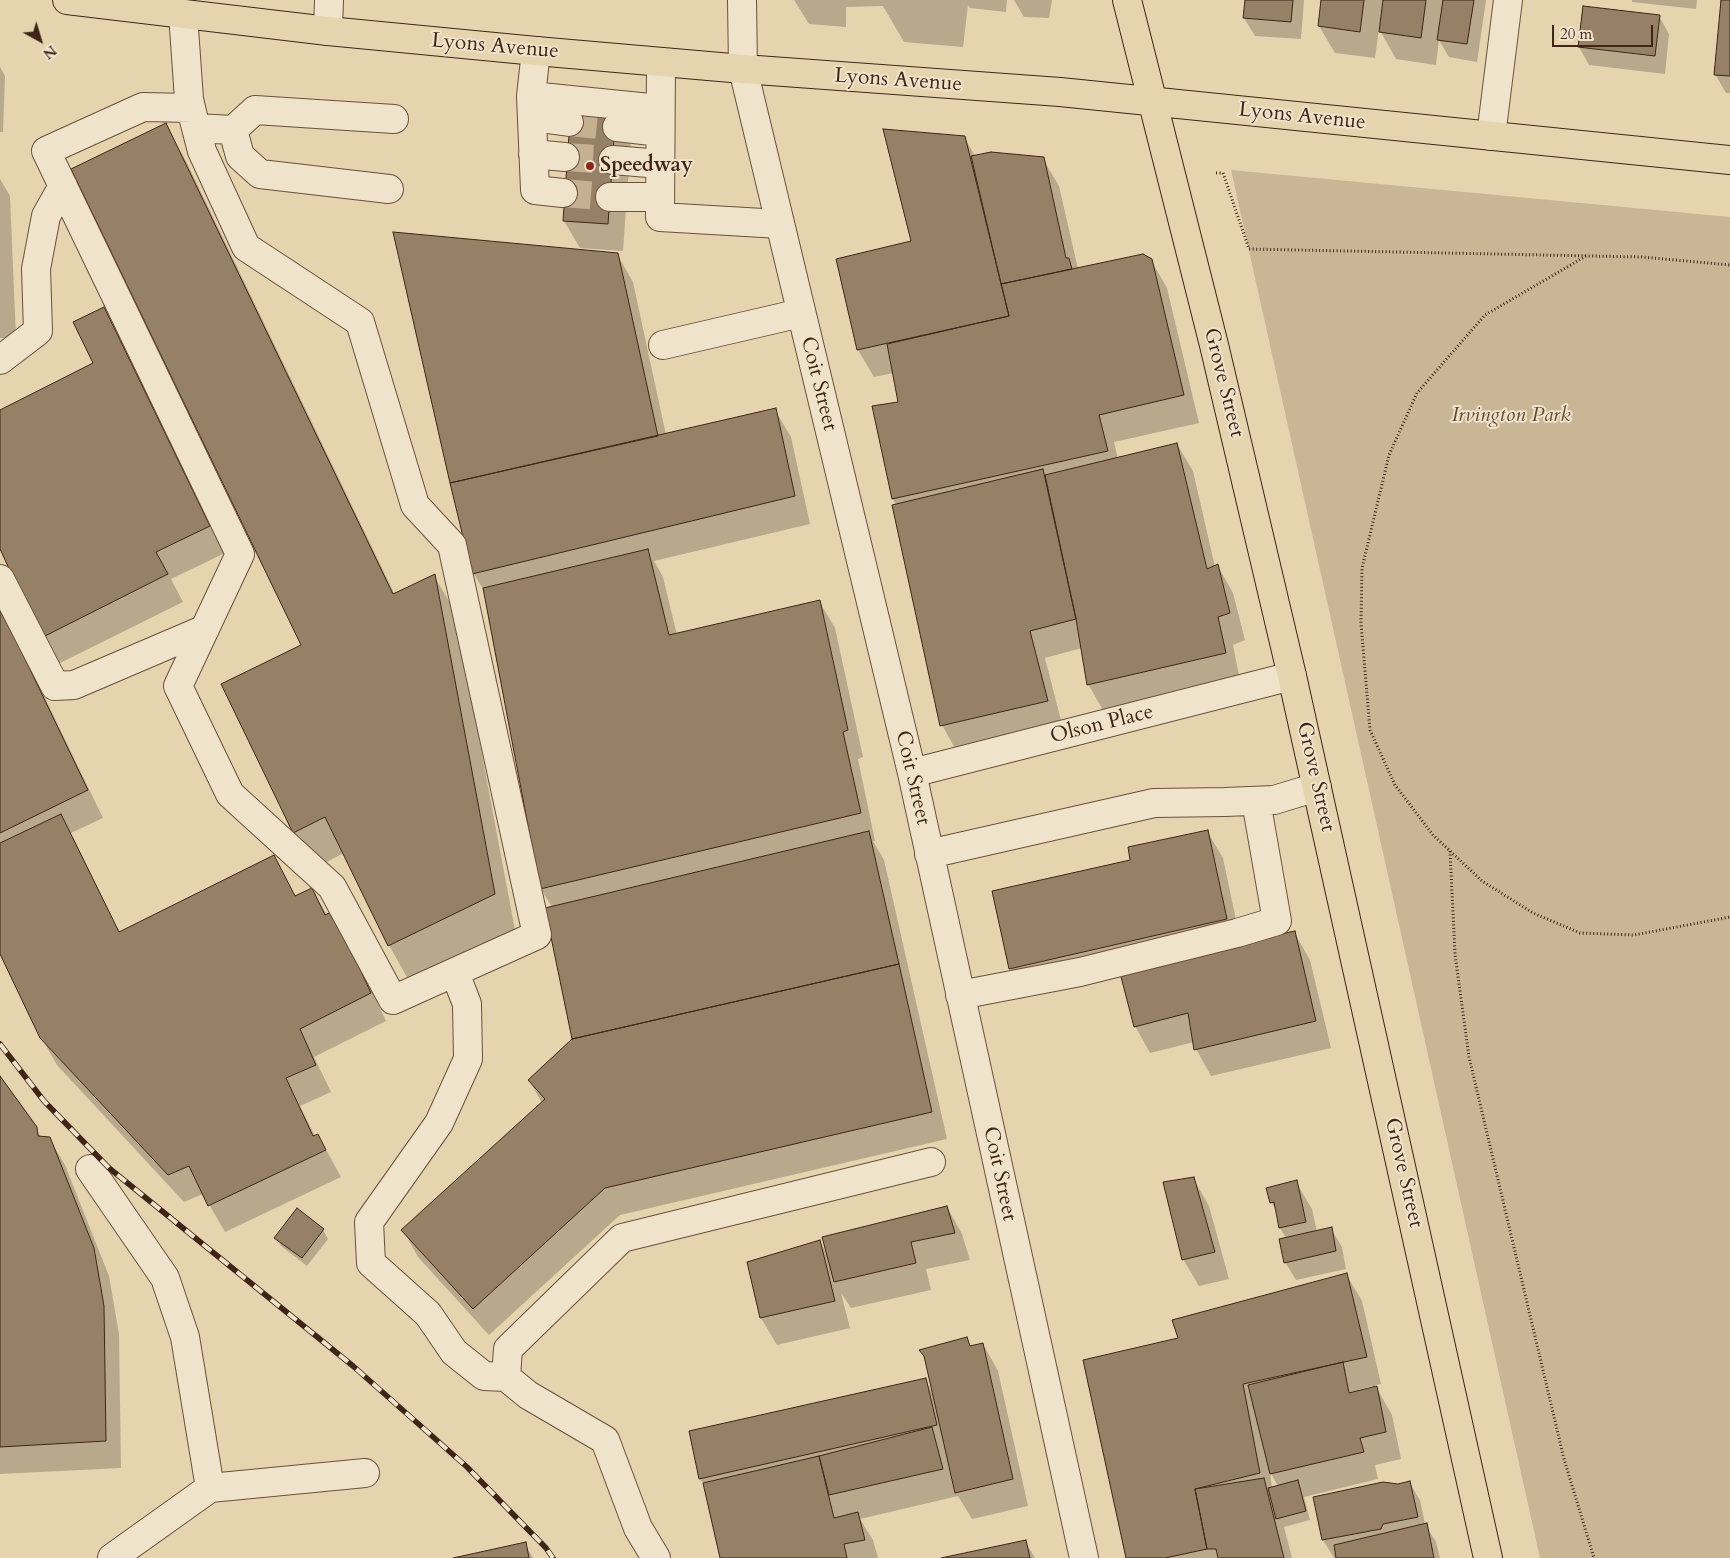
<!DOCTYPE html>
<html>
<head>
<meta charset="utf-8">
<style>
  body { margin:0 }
  #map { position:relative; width:1730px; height:1558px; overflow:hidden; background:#e6d4af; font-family:Cardo,serif }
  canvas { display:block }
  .north { position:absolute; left:15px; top:15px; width:50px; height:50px; -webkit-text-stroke:4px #efe3cb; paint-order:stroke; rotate:141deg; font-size:14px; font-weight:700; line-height:20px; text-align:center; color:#402417 }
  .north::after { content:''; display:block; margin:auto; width:18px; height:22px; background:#402417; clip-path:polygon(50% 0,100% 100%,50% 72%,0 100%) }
  .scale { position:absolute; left:1552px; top:25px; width:101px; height:22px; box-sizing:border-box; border:2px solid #402417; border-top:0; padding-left:6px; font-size:15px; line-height:18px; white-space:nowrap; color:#402417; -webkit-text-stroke:4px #efe3cb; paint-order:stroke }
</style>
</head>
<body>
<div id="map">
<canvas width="1730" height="1558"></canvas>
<div class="north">N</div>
<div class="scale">20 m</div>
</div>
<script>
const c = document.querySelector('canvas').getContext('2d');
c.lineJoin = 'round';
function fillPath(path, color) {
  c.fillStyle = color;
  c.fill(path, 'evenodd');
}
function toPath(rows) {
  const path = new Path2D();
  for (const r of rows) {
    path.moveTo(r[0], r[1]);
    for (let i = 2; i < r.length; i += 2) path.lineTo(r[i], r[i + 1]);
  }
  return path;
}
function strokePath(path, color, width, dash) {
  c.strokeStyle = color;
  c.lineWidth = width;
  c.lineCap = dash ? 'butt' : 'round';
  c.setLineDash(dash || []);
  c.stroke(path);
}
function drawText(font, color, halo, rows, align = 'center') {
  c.font = font + ' Cardo,serif';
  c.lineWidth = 4;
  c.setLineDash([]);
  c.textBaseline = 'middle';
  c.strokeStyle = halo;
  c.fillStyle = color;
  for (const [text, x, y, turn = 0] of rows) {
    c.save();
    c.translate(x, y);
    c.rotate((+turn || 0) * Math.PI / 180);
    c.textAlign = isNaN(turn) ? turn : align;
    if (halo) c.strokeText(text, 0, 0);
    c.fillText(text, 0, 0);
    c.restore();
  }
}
fillPath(toPath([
  [1231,170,1730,217,1730,1558,1540,1558]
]), '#cab695');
fillPath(toPath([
  [794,0,1007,0,1006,12,970,8,968,5,963,47,904,42,883,6,846,7,846,27,809,24],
  [1014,0,1052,0,1049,18,1024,17],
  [1246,0,1304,0,1301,39,1255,36,1244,18],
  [1322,0,1486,0,1477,62,1449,57,1439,40,1436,65,1396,59,1379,29,1375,58,1335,53,1319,26],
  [1632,0,1697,0,1696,9,1632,2],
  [1722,0,1730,0,1730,93,1726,93,1715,74],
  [1659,16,1669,34,1665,74,1589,65,1579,47],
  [0,67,5,76,3,132,0,132],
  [573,109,631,139,623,251,580,248,564,221],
  [165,125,186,161,395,595,434,576,455,611,515,930,409,981,389,945,344,853,315,868,294,832,303,646],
  [964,137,975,156,1043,159,1059,186,1078,269,1151,260,1167,288,1199,423,1114,442,1118,459,1177,444,1193,471,1215,567,1218,566,1233,593,1245,640,1233,645,1240,681,1104,712,1088,684,1082,648,1045,658,1063,728,957,752,942,725,896,505,893,499,874,407,899,403,894,373,874,377,858,350,838,260,913,242],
  [0,179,10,196,16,338,0,338],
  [617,254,633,282,666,435,775,410,791,437,810,524,654,561,663,577,677,635,819,601,835,628,863,757,858,759,875,841,873,841,884,860,947,1139,620,1215,489,1335,418,1257,403,1230,542,1103,529,1080,573,1039,552,907,541,889,486,594,474,574,451,483],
  [104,309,119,336,225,553,171,579,183,602,58,664,0,546,0,411,95,364],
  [0,605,103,818,71,833,120,933,274,857,296,897,312,889,327,915,348,940,386,1021,314,1057,331,1092,300,1106,315,1136,318,1135,341,1177,225,1232,203,1194,184,1202,57,1065,41,1037,0,951],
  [1207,831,1223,858,1241,944,1294,932,1310,960,1331,1048,1211,1076,1196,1049,1194,1042,1150,1053,1135,1026,1122,974,1026,996,1010,968,1131,861],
  [0,1078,42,1138,49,1138,65,1165,109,1276,119,1334,121,1468,0,1474],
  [1193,1178,1209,1206,1229,1279,1199,1286,1183,1259],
  [1296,1182,1312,1209,1317,1232,1331,1229,1342,1247,1346,1269,1296,1280,1285,1262,1286,1238,1280,1228,1277,1212,1271,1202],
  [947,1207,962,1234,970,1260,926,1269,931,1290,851,1308,841,1293,850,1328,777,1345,761,1318,749,1263,820,1241,826,1253],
  [323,1230,328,1239,307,1266,281,1246,276,1238],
  [1346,1274,1362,1301,1381,1384,1375,1385,1392,1415,1401,1459,1375,1465,1378,1479,1304,1497,1310,1520,1284,1527,1292,1558,1127,1558,1180,1339],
  [1372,1386,1373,1388,1358,1392,1358,1390],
  [1270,1472,1278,1486,1272,1488],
  [967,1339,971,1346,983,1344,998,1371,1028,1506,972,1519,958,1496,860,1519,873,1540,878,1558,721,1558,706,1488,700,1479,691,1431,925,1379,933,1394,926,1361,920,1350],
  [1409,1482,1420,1500,1425,1524,1436,1542,1440,1558,1334,1558,1323,1540,1398,1485],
  [1025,1541,1035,1558,947,1558],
  [525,1544,533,1558,459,1558]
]), '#0003');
const building = toPath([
  [1245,0,1293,0,1291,22,1243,18,1245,0],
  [1321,0,1364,0,1360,32,1318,26,1321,0],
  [1383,0,1426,0,1421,38,1379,32,1383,0],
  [1443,0,1474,0,1467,44,1437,40,1443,0],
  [1721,0,1730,0,1730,76,1714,75,1721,0],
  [1583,6,1660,15,1655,56,1578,47,1583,6],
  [571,107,616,111,608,224,563,221,571,107],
  [166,123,393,594,435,574,495,894,388,946,325,817,293,833,221,684,301,645,71,169,166,123],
  [883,129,965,136,1009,316,857,350,836,259,911,241,883,129],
  [991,152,1044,157,1066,258,1069,258,1072,269,1001,284,971,156,991,152],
  [393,232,618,253,658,436,450,483,393,232],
  [1143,254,1152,259,1184,395,1099,415,1108,451,892,499,872,406,898,402,887,344,1009,316,1001,284,1143,254],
  [104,307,210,526,156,552,168,574,41,638,0,549,0,410,93,363,73,322,104,307],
  [776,408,795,496,472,574,450,483,776,408],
  [1177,443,1207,569,1218,564,1230,613,1218,617,1226,653,1087,685,1076,619,1045,475,1177,443],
  [1043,469,1076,619,1030,631,1048,701,940,726,892,505,1043,469],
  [648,549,669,635,820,600,848,730,843,732,861,813,540,889,483,588,648,549],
  [0,607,88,790,0,833,0,607],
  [61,814,119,932,274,855,295,896,312,888,325,915,333,911,371,993,300,1029,316,1065,286,1078,313,1136,318,1134,326,1150,208,1206,189,1166,168,1175,40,1038,0,954,0,843,61,814],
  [1208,830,1227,919,1009,969,992,891,1130,860,1128,847,1208,830],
  [869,831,899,964,572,1039,545,908,869,831],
  [1295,931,1316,1021,1194,1050,1188,1013,1134,1027,1119,969,1295,931],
  [899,964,932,1112,605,1188,473,1309,401,1230,545,1099,528,1080,572,1039,899,964],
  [0,1076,37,1127,38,1136,50,1137,94,1248,104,1306,106,1441,0,1447,0,1076],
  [1194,1177,1215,1252,1182,1260,1163,1182,1194,1177],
  [1297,1180,1306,1222,1279,1228,1274,1202,1270,1203,1266,1188,1297,1180],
  [947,1206,955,1233,911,1242,916,1263,834,1282,822,1237,947,1206],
  [297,1208,324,1229,302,1258,274,1238,297,1208],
  [1332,1227,1336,1251,1284,1263,1279,1239,1332,1227],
  [820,1240,835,1301,760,1318,747,1262,820,1240],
  [1347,1273,1367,1357,1243,1384,1260,1473,1195,1489,1207,1549,1165,1558,1126,1558,1083,1360,1178,1338,1172,1320,1347,1273],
  [967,1337,970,1346,983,1343,1013,1479,955,1493,924,1356,919,1350,967,1337],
  [1343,1362,1349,1393,1377,1386,1386,1432,1360,1438,1364,1452,1270,1474,1248,1385,1343,1362],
  [926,1378,937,1425,699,1479,689,1431,926,1378],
  [932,1427,943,1469,829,1495,819,1456,932,1427],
  [819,1456,834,1518,858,1512,865,1540,844,1544,847,1558,720,1558,703,1483,819,1456],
  [1264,1478,1284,1558,1218,1558,1216,1549,1207,1549,1195,1489,1264,1478],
  [1298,1480,1306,1511,1276,1519,1268,1488,1298,1480],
  [1410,1481,1418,1517,1383,1524,1381,1529,1322,1540,1313,1497,1383,1482,1398,1484,1410,1481],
  [1427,1523,1434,1558,1336,1558,1334,1545,1427,1523],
  [1026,1540,1030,1558,941,1558,1026,1540],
  [526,1542,529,1558,453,1558,526,1542]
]);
fillPath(building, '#968066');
strokePath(building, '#402417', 1);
strokePath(toPath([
  [569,122,617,127],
  [565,157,613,160],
  [563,193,610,197]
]), '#c5b191', 28, [28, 14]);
const minor = toPath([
  [742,0,743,69,912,773,1084,1558],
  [183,14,189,99,191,108,196,128,202,151,246,247,360,322,415,505,452,545,537,935,393,1000,332,887,230,794,178,686,240,554,46,151,143,107,191,108],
  [328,31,329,0],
  [536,51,531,96,660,109],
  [661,62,660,217,780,224],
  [531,96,535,190,563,193],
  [532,117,569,122],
  [617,127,660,132],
  [196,128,233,130,240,156,260,174,389,189],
  [233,130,255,110,394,119],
  [1491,136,1508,0],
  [533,154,565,157],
  [613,160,660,164],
  [610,197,660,197],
  [663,345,801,313],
  [0,360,38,331,36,269,46,216,63,186],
  [0,579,55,686,74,685,205,629],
  [912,773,1292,676],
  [929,854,1154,803,1225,802,1274,800,1317,787],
  [455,973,467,1004,468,1059,439,1123,369,1222,371,1263,428,1314,454,1352,484,1376,506,1377],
  [960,995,1080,972,1237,933,1277,921,1256,801],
  [90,1169,165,1278,185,1337,210,1488],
  [112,1558,210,1488,365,1473],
  [656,1558,638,1528,605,1440,528,1395,506,1377,508,1349,622,1238,931,1162]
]);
const major = toPath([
  [67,0,328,31,536,51,743,69,1060,92,1730,160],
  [1127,0,1214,345,1292,676,1488,1558]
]);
strokePath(minor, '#6a503d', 30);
strokePath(major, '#402417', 30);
strokePath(toPath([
  [1216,173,1223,173,1249,249,1642,257,1730,265],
  [1586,256,1485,315,1417,393,1389,455,1362,568,1361,623,1370,730,1395,785,1433,835,1482,881,1533,913,1580,933,1634,935,1730,917],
  [1450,851,1455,954,1469,1057,1564,1459,1594,1558]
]), '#402417', 3, [1, 2.5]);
strokePath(minor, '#efe3cb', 28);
strokePath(major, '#e6d4af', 28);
const rail = toPath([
  [0,1044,44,1101,109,1168,353,1366,467,1467,546,1548,553,1558]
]);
strokePath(rail, '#402417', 5.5);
strokePath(rail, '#efe3cb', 4, [11]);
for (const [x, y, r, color] of [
  [590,166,5,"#8f2418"]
]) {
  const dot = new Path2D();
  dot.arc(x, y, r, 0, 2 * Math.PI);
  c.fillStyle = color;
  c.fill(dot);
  strokePath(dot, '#efe3cb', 2);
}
drawText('21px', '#402417', '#efe3cb', [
  ["Lyons Avenue",495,47,5],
  ["Lyons Avenue",898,81,4],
  ["Lyons Avenue",1302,117,6],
  ["Grove Street",1223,383,76],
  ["Coit Street",818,384,76],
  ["Olson Place",1102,725,-14],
  ["Grove Street",1315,777,77],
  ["Coit Street",912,778,77],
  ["Grove Street",1403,1173,77],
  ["Coit Street",999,1174,78]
]);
drawText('bold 21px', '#402417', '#efe3cb', [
  ["Speedway",600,166]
], 'left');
drawText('italic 21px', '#624836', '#efe3cb', [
  ["Irvington Park",1511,416]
]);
</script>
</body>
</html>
